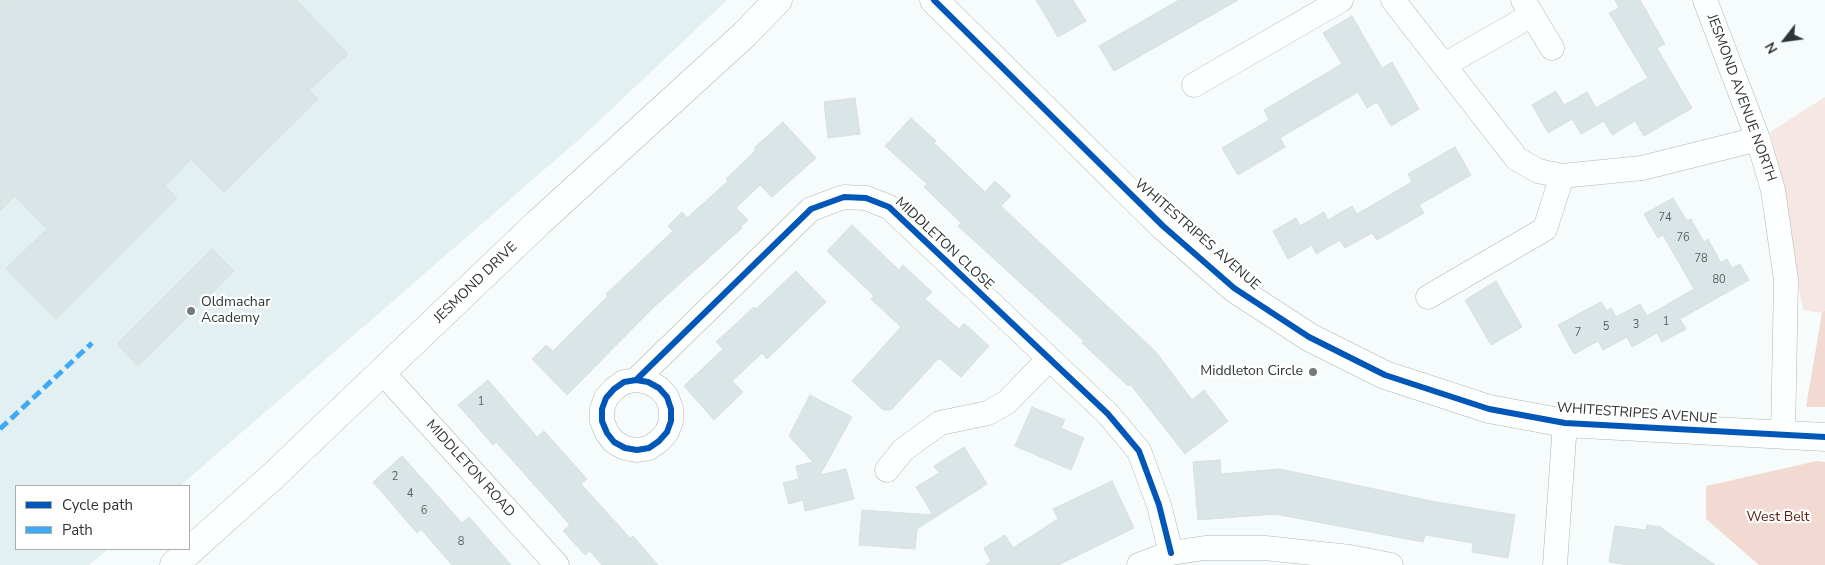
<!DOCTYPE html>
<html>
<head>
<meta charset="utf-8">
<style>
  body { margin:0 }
  #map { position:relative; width:1825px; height:565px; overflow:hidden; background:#f6fcfc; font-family:"Nunito Sans",sans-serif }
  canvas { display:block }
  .legend { position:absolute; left:15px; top:485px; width:175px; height:65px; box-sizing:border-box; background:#fff; border:1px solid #acaeae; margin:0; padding:6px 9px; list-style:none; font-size:15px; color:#2f3435 }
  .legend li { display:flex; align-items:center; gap:10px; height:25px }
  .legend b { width:25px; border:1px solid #acaeae }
  .north { position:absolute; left:1760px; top:15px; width:50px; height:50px; -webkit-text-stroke:4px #fff; paint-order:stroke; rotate:240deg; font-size:14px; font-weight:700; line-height:20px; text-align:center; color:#2f3435 }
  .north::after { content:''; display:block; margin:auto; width:18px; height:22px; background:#2f3435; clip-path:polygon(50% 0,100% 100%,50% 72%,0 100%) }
</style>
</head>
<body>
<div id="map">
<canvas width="1825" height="565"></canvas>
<ul class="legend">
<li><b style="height:6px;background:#0057b8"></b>Cycle path</li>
<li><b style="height:6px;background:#3fa9f5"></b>Path</li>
</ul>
<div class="north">N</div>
</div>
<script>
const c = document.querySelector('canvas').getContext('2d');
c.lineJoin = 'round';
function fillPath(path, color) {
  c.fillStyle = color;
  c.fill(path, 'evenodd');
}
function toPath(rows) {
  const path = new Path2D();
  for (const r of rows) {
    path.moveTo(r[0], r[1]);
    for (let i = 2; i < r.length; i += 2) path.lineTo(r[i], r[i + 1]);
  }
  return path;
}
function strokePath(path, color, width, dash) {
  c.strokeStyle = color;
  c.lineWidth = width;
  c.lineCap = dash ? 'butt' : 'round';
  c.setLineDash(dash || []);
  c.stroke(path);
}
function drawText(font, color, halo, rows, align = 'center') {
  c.font = font + ' "Nunito Sans",sans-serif';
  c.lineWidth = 4.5;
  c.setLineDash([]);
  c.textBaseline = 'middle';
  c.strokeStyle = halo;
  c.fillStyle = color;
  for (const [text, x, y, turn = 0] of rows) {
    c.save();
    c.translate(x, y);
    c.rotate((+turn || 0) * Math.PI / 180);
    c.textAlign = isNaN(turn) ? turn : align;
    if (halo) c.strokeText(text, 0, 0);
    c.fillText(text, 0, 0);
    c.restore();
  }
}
fillPath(toPath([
  [0,0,727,0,583,136,180,486,16,486,16,549,108,549,89,565,0,565]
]), '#e2f0f1');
fillPath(toPath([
  [1825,97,1825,310,1822,313,1803,310,1770,132]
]), '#f5e8e4');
fillPath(toPath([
  [1825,310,1825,407,1806,407,1822,313],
  [1817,461,1825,462,1825,565,1759,565,1706,519,1706,486]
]), '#f2dad3');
const building = toPath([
  [0,0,296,0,348,54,309,90,318,99,224,192,191,159,165,186,177,198,56,319,6,269,47,229,15,196,0,211,0,0],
  [1036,0,1073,0,1086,21,1058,37,1036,0],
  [1179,0,1238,0,1114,71,1099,46,1179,0],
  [1615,0,1640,0,1665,44,1657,48,1692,108,1644,136,1635,121,1612,135,1604,121,1581,134,1572,119,1548,133,1532,105,1556,91,1564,105,1587,92,1596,108,1648,78,1609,13,1619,8,1615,0],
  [1352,16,1382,68,1392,62,1419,109,1391,126,1377,102,1367,108,1358,92,1280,138,1285,147,1238,175,1222,148,1269,120,1264,110,1342,64,1323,33,1352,16],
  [855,98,860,134,828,138,824,102,855,98],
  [911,118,936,141,934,143,985,192,995,181,1011,196,1001,206,1156,352,1192,400,1204,390,1228,421,1185,454,1130,384,1128,386,1082,343,1084,341,958,226,961,223,924,187,927,184,885,146,911,118],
  [783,122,816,158,772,197,760,185,736,208,748,220,740,227,742,228,655,306,567,395,532,359,546,345,553,351,608,296,606,294,673,231,668,226,682,212,687,218,728,181,726,179,756,150,754,148,783,122],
  [1455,147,1471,175,1419,205,1424,213,1377,240,1372,233,1345,248,1340,240,1316,254,1312,245,1288,259,1273,231,1296,218,1300,226,1324,212,1328,220,1352,206,1357,214,1412,182,1408,174,1455,147],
  [1673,198,1687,221,1691,219,1704,242,1708,239,1721,263,1727,259,1732,268,1740,264,1749,280,1680,319,1686,329,1662,342,1657,333,1632,347,1627,337,1603,350,1598,341,1574,354,1558,325,1601,302,1607,311,1611,308,1616,317,1640,304,1647,316,1694,289,1663,235,1658,238,1644,214,1673,198],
  [852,225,899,270,903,265,932,292,925,299,959,329,964,323,989,346,961,377,939,358,891,410,883,410,852,381,901,327,871,299,874,296,827,251,852,225],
  [212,249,234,271,138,366,117,344,212,249],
  [796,271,826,302,767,359,762,353,732,381,743,392,714,420,684,386,723,349,716,342,754,307,756,309,796,271],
  [1496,281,1522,327,1491,345,1465,300,1496,281],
  [488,380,537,437,544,431,587,479,581,484,630,538,633,536,658,565,602,565,590,551,585,555,563,531,570,525,496,442,493,445,458,405,488,380],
  [810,395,852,417,820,475,846,469,854,499,805,511,803,500,789,504,783,483,799,479,796,466,813,462,789,436,810,395],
  [1032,407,1065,420,1061,428,1084,438,1071,470,1015,446,1032,407],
  [964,447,987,484,917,529,915,549,859,545,862,510,933,515,916,487,939,473,934,466,964,447],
  [402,456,462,523,469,517,511,565,452,565,421,529,417,533,373,482,402,456],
  [1220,460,1221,474,1280,469,1431,501,1515,515,1508,558,1472,552,1473,543,1425,535,1423,542,1275,514,1198,520,1193,462,1220,460],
  [1112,481,1134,528,1058,565,986,565,991,561,984,548,1005,535,1013,548,1058,519,1053,509,1112,481],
  [1647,525,1660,527,1715,565,1628,565,1609,562,1615,526,1646,530,1647,525]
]);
fillPath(building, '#d9e5e6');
strokePath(building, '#d9dede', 1);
const street = toPath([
  [1393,0,1517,159,1538,171,1562,176,1642,168,1758,139],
  [1523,0,1552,48],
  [1705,0,1758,139,1773,190,1786,280,1783,436],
  [1444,65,1532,15],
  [1194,85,1341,0],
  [1428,297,1545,229,1562,176],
  [383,373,557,565],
  [636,380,648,382,659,388,667,397,671,409,671,421,667,432,659,441,649,448,637,450,625,448,614,442,607,433,602,421,602,409,606,398,614,389,624,382,636,380,811,209,844,197,866,198,889,207,1108,414,1139,451,1159,505,1171,553],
  [887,470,903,450,940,423,988,413,1007,402,1049,359],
  [1139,565,1171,553,1205,548,1265,548,1350,557,1391,565],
  [1555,565,1565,423]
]);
const secondary = toPath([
  [934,0,1163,226,1234,288,1309,337,1385,375,1489,409,1565,423,1825,437],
  [174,565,273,476,538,223,745,34,778,0]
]);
strokePath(street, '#b0b4b5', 25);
strokePath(secondary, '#b0b4b5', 29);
strokePath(street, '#feffff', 24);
strokePath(secondary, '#feffff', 28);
strokePath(toPath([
  [0,429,92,343]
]), '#3fa9f5', 5, [10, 5]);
strokePath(toPath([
  [934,0,1163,226,1234,288,1309,337,1385,375,1489,409,1565,423,1825,437],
  [636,380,648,382,659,388,667,397,671,409,671,421,667,432,659,441,649,448,637,450,625,448,614,442,607,433,602,421,602,409,606,398,614,389,624,382,636,380,811,209,844,197,866,198,889,207,1108,414,1139,451,1159,505,1171,553]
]), '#0057b8', 6);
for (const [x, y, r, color] of [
  [191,311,5,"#757a7b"],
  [1313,372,5,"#757a7b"]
]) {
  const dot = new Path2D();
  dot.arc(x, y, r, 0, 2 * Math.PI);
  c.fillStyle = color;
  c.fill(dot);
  strokePath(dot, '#fff', 2);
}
drawText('11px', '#5a6162', null, [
  ["74",1665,218],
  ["76",1683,238],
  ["78",1701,259],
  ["80",1719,280],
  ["1",1666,322],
  ["3",1636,325],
  ["5",1606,327],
  ["7",1578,333],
  ["1",481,402],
  ["2",395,477],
  ["4",410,494],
  ["6",424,511],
  ["8",461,542]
]);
drawText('14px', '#2f3435', '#fff', [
  ["JESMOND AVENUE NORTH",1741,98,70],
  ["WHITESTRIPES AVENUE",1197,235,41],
  ["MIDDLETON CLOSE",944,244,43],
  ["JESMOND DRIVE",476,283,-44],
  ["WHITESTRIPES AVENUE",1637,414,4],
  ["MIDDLETON ROAD",470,469,48]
]);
drawText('14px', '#2f3435', '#fff', [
  ["Oldmachar",201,303],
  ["Academy",201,319],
  ["Middleton Circle",1303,372,"right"]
], 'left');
drawText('14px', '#592112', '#fff', [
  ["West Belt",1778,518]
]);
</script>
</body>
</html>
